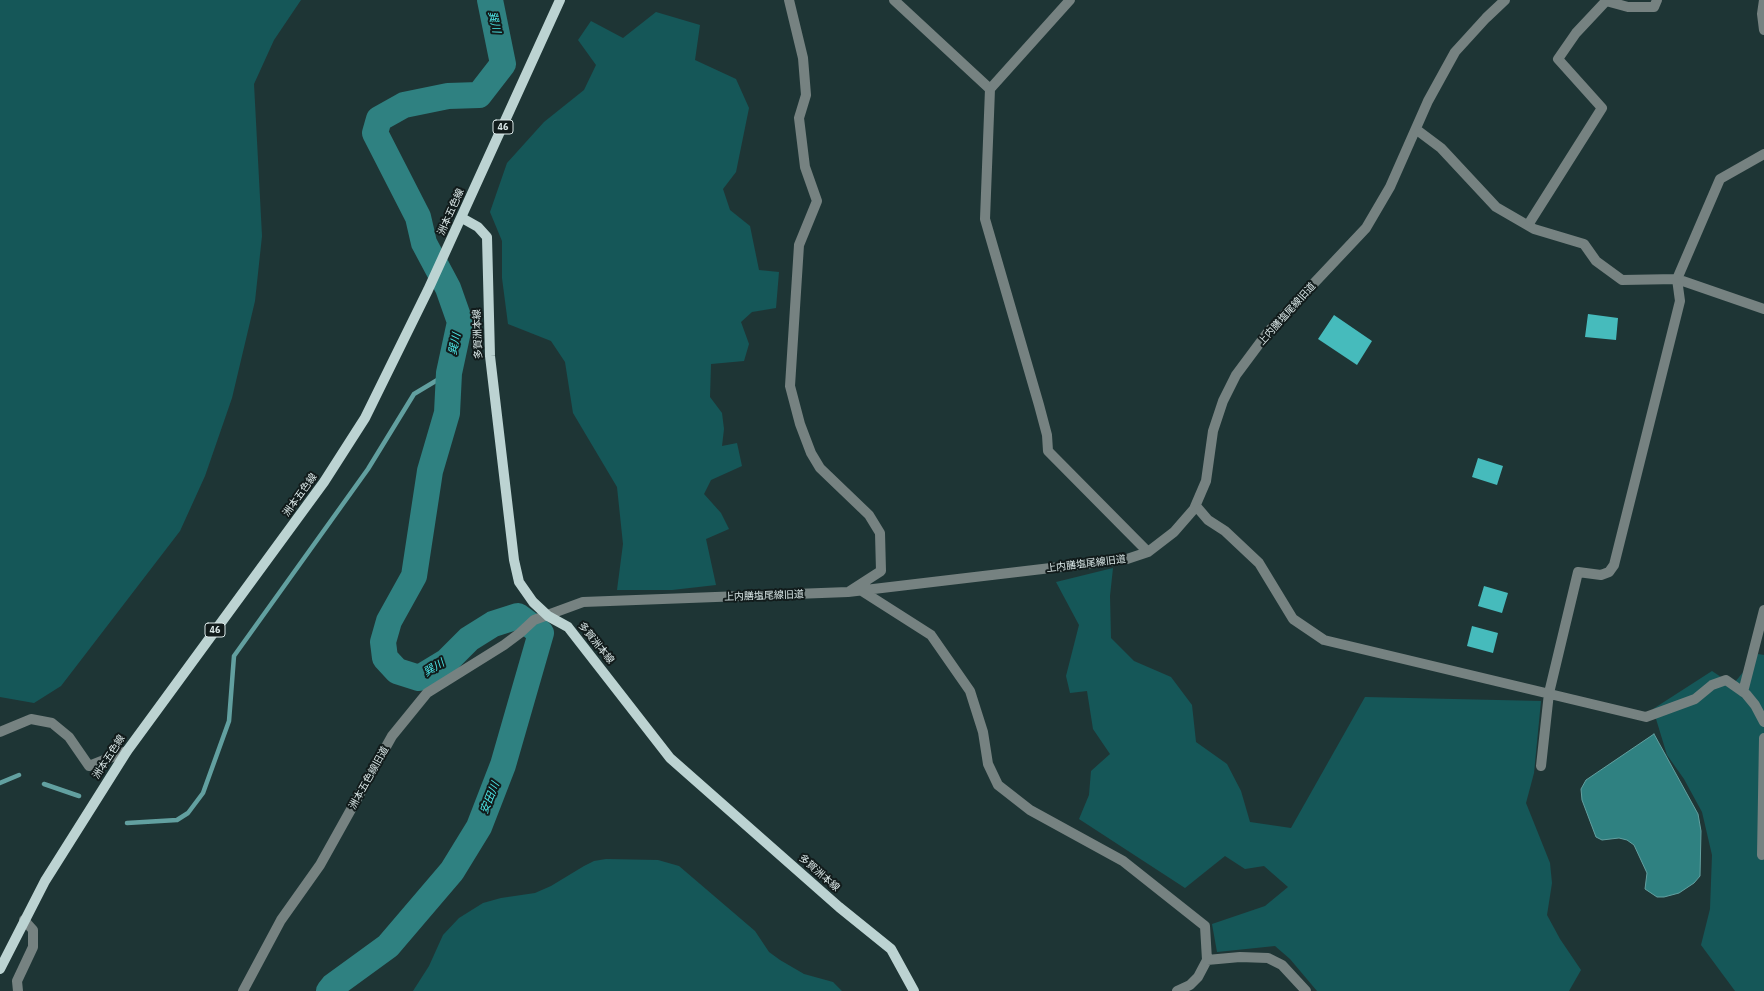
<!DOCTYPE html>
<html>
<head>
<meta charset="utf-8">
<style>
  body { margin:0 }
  canvas { display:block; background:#1e3535 }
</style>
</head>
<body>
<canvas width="1764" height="991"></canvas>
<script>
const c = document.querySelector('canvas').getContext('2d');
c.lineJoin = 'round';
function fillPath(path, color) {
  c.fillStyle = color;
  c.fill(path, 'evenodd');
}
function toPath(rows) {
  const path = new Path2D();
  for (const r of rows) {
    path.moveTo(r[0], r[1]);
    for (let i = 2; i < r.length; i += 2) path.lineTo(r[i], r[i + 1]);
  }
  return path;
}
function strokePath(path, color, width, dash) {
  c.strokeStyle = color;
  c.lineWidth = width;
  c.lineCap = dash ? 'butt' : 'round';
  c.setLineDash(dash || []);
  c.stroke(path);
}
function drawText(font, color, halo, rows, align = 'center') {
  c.font = font + ' "IBM Plex Sans","Noto Sans JP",sans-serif';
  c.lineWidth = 4;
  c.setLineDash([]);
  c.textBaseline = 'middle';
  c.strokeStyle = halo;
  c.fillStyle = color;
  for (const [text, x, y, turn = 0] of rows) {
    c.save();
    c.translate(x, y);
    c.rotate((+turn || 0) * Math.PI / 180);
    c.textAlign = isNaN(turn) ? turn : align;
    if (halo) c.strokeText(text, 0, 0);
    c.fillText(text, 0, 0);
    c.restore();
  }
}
fillPath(toPath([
  [0,0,301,0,274,40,254,84,262,236,255,301,232,398,205,476,180,531,61,686,34,703,0,697],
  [656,12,700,25,695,60,736,79,749,108,736,172,723,189,730,210,750,226,759,270,779,272,776,308,752,312,741,322,749,344,744,361,711,364,710,397,722,413,724,429,722,446,737,443,742,466,711,480,704,494,721,513,729,529,706,539,716,585,672,590,617,590,623,544,617,487,573,413,565,362,551,341,508,324,502,278,502,241,490,212,507,163,544,122,584,90,596,65,578,40,591,21,623,38],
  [1113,568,1110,596,1111,638,1134,661,1171,677,1192,705,1196,742,1227,764,1241,791,1250,822,1291,828,1365,697,1541,701,1534,773,1526,803,1550,863,1552,883,1547,915,1560,939,1581,970,1569,991,1317,991,1290,959,1275,946,1217,952,1212,924,1265,906,1288,887,1264,866,1245,869,1225,856,1185,888,1079,819,1089,795,1091,771,1110,754,1093,729,1087,691,1070,693,1066,676,1079,625,1056,582],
  [1758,654,1764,655,1764,991,1735,991,1701,945,1710,909,1712,855,1702,812,1684,779,1667,755,1653,709,1712,671,1724,679,1735,682],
  [606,859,658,860,679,866,755,931,769,952,780,960,804,974,833,982,842,991,413,991,429,966,443,935,459,918,483,903,501,898,535,893,551,886,584,866,594,861]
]), '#155758');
const water = toPath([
  [1654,734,1698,814,1701,831,1700,876,1694,883,1679,893,1664,897,1657,897,1645,889,1647,873,1634,845,1627,840,1619,838,1602,840,1596,837,1582,800,1581,789,1586,780,1654,734]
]);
fillPath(water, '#2f8181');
strokePath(water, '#62a0a0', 1);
strokePath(toPath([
  [0,783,19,775],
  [44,784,79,796],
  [127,823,177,820,188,813,203,793,229,721,234,656,368,469,414,394,449,373]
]), '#62a0a0', 4.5);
strokePath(toPath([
  [329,991,333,986,388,946,452,871,479,827,503,765,541,633,518,616,493,624,469,639,447,661,419,678,397,671,385,658,383,642,389,621,414,576,430,471,447,413,449,373,460,322,448,288,424,243,418,217,375,133,379,119,404,105,448,96,479,95,503,64,490,0]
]), '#2f8181', 26);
fillPath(toPath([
  [1588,314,1618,318,1616,340,1585,337],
  [1334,315,1372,341,1357,365,1318,339],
  [1478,458,1503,466,1497,485,1472,477],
  [1484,586,1508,593,1502,613,1478,606],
  [1472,626,1498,633,1493,653,1467,646]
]), '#46bbbc');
strokePath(toPath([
  [789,0,803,58,806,95,799,118,805,167,817,201,799,245,790,386,800,424,811,453,820,468,869,515,880,533,881,571,850,591],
  [894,0,990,89],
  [1070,0,990,89,985,219,1039,405,1047,435,1048,451,1148,552],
  [1764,0,1762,14,1764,30],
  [1417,130,1441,148,1496,207,1534,229,1584,244,1596,261,1622,280,1677,279,1764,309],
  [1528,225,1602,108,1558,59,1576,33,1606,1,1628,7,1654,7,1657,0],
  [1196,506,1208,520,1225,531,1259,563,1293,619,1324,640,1646,717,1695,699,1712,685,1726,680,1746,694,1755,705,1764,722],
  [862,591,931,635,970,691,983,732,988,764,998,785,1030,810,1123,861,1205,926,1207,960,1198,977,1190,985,1177,991],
  [1743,692,1764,610],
  [0,732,31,719,52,723,69,737,89,766,127,751],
  [1541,766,1549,693,1578,572,1601,575,1609,572,1614,565,1680,301,1677,279,1720,179,1764,154],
  [1762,855,1764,738],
  [1207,960,1240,957,1268,958,1282,965,1306,991],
  [18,991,17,981,33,947,33,930,24,920],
  [243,991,281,920,320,865,392,736,427,693,504,645,520,633,534,620,583,602,848,592,1127,559,1148,552,1174,532,1194,509,1206,481,1213,431,1223,401,1236,375,1268,332,1366,228,1390,187,1428,101,1455,52,1486,18,1505,0]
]), '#768281', 10);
strokePath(toPath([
  [462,218,478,227,487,237,490,356,514,560,519,582,533,602,548,616,568,627,670,758,839,907,891,949,914,991],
  [0,969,45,881,127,751,324,482,365,418,428,290,560,0]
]), '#bcd3d2', 10);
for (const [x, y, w] of [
  [503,127,20],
  [215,630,20]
]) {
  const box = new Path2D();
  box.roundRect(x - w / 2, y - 7, w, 14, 3);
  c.fillStyle = '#111b1b';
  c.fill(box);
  strokePath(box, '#dae7e7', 1);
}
drawText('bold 9px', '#dae7e7', null, [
  ["46",503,127],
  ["46",215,630]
]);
drawText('10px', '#dae7e7', '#111b1b', [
  ["洲本五色線",451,212,-66],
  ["上内膳塩尾線旧道",1287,314,-48],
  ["多賀洲本線",478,334,-92],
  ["洲本五色線",300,495,-54],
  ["上内膳塩尾線旧道",1086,564,-7],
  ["上内膳塩尾線旧道",764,596,-2],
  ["多賀洲本線",596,643,51],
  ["洲本五色線",109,757,-57],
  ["洲本五色線旧道",369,778,-61],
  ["多賀洲本線",819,873,41]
]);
drawText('italic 11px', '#4de9ea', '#111b1b', [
  ["巽川",494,22,78],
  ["巽川",455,344,-78],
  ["巽川",434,668,-32],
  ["安田川",490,798,-68]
]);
</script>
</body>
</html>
